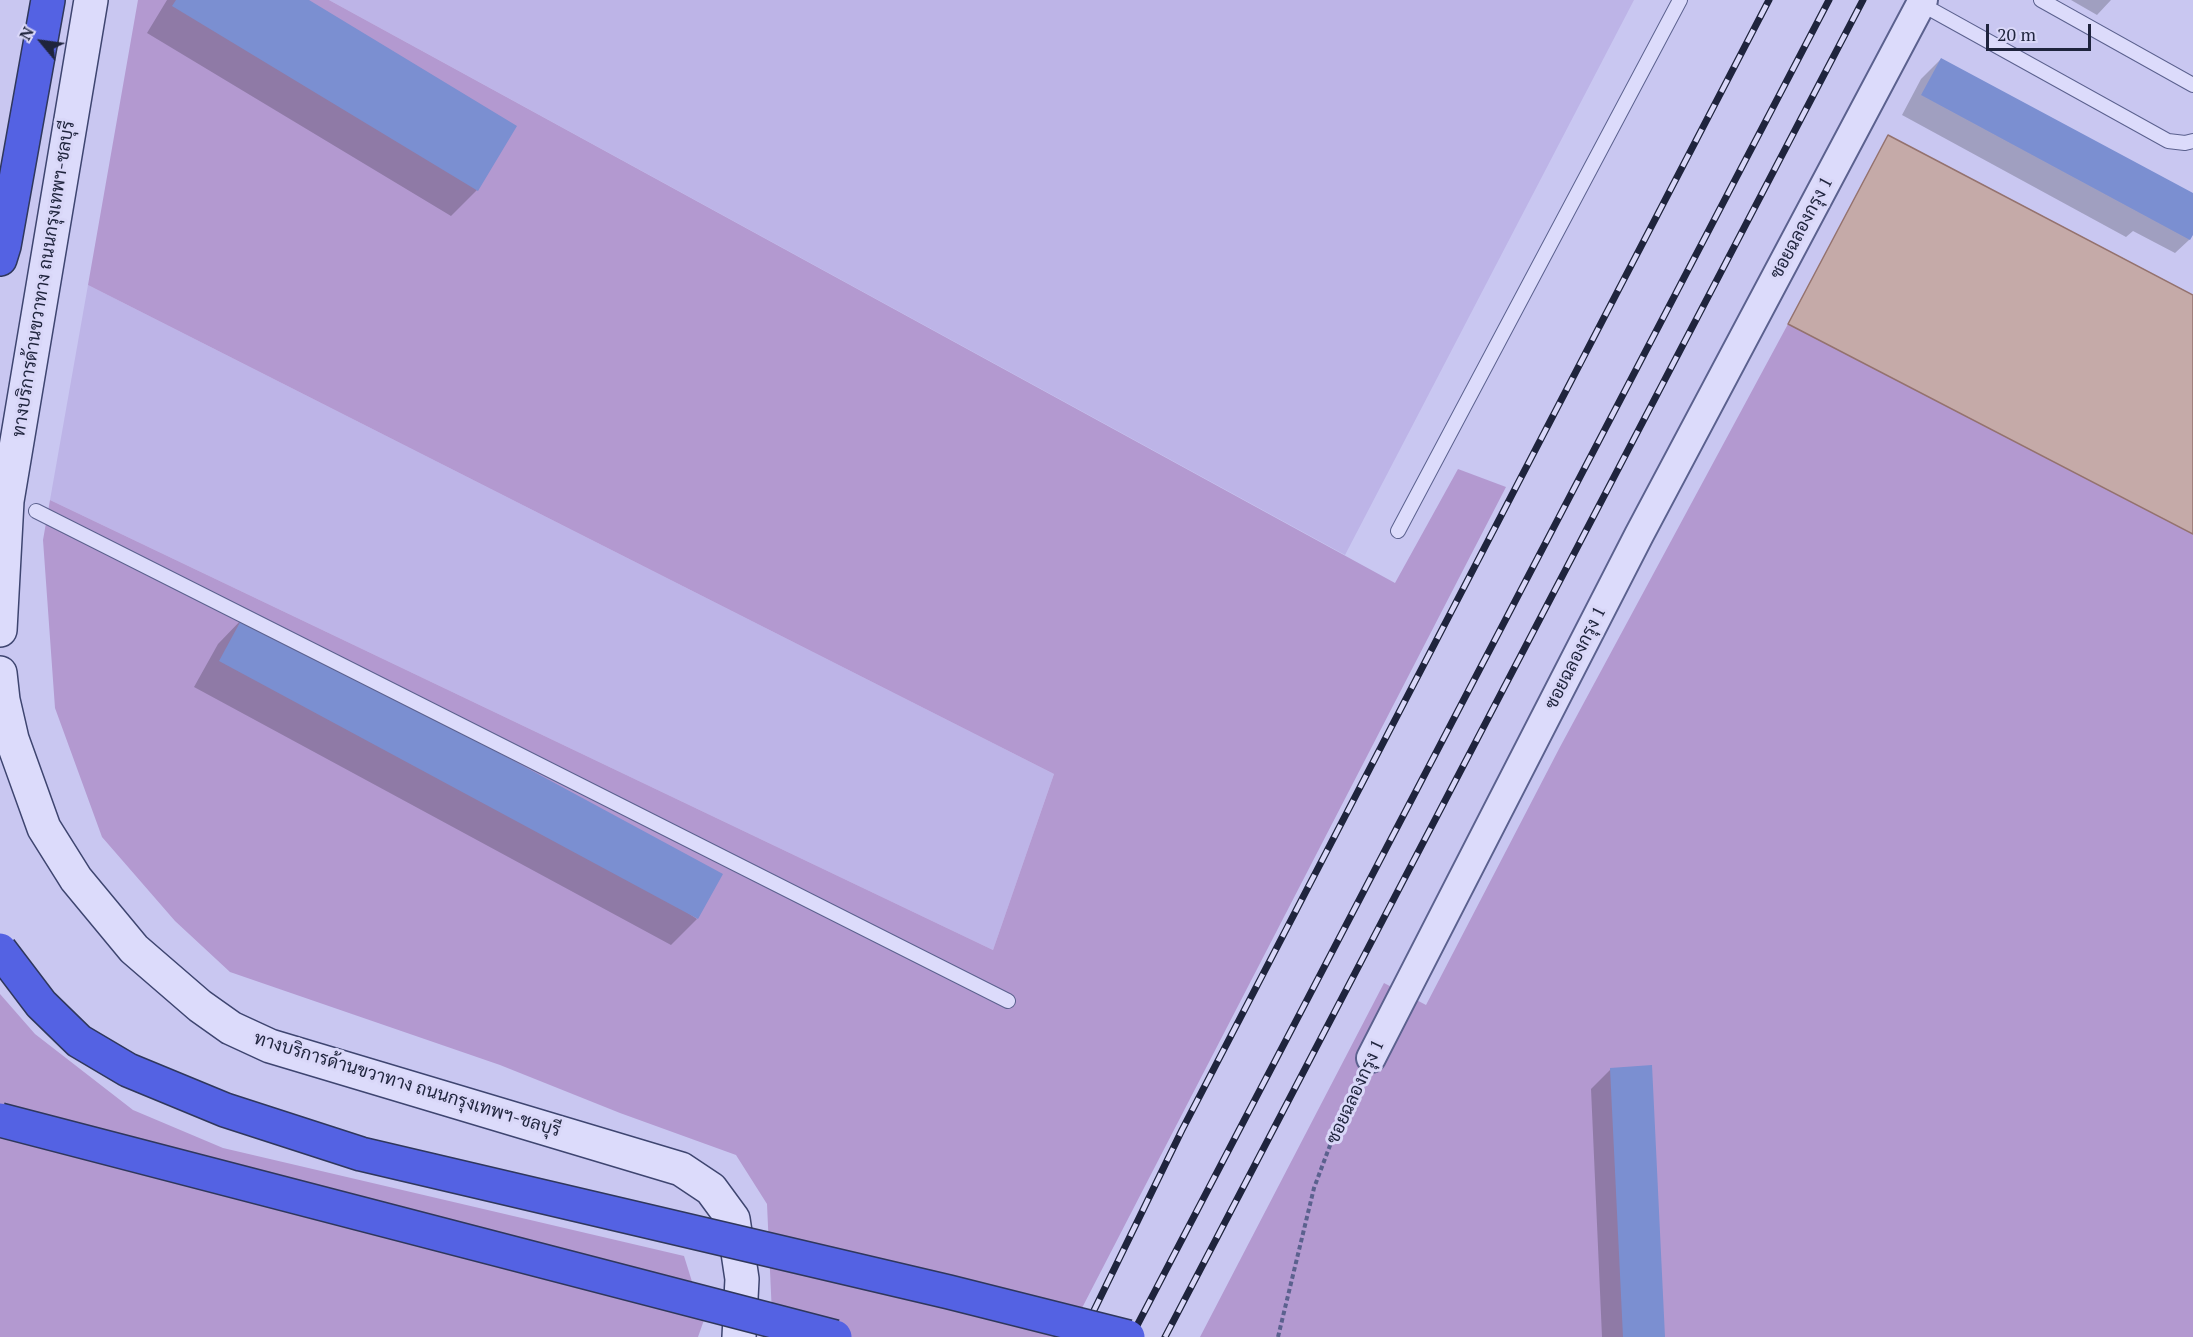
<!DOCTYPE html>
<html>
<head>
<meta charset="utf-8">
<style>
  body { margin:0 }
  #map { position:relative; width:2193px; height:1337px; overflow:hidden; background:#c9c7f1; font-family:"PT Serif",serif }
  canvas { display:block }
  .north { position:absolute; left:12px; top:12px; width:60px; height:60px; -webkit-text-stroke:4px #d9d7f8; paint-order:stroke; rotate:299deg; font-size:16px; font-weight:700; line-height:24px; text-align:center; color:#1f243d }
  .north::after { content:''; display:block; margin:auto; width:21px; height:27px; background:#1f243d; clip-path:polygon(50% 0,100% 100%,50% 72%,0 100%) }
  .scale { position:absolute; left:1986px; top:24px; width:105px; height:27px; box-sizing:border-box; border:3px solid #1f243d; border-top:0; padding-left:8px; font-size:18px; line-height:21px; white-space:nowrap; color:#1f243d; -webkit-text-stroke:4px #d9d7f8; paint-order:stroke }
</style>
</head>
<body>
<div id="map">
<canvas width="2193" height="1337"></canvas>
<div class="north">N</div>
<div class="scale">20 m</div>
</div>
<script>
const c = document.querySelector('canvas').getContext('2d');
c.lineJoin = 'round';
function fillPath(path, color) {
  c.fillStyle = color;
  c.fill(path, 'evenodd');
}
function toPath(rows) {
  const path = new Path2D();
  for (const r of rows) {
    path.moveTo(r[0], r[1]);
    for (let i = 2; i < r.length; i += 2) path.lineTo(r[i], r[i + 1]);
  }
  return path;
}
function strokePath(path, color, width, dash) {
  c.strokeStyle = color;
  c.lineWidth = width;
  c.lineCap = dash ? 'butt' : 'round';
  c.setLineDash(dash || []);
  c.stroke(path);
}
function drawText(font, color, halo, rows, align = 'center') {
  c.font = font + ' "PT Serif",Sarabun,serif';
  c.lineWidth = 6;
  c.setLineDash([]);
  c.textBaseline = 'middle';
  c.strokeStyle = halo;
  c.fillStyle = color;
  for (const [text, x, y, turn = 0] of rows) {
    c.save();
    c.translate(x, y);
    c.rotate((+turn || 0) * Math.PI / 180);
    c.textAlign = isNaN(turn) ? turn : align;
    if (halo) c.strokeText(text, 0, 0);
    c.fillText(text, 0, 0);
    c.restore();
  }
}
fillPath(toPath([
  [329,0,1634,0,1345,555],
  [88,285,1054,774,993,950,50,500]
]), '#bdb4e7');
fillPath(toPath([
  [138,0,329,0,1395,583,1458,469,1506,487,1067,1337,773,1337,767,1204,736,1155,620,1113,500,1065,230,972,175,921,102,837,55,708,43,540,50,500,993,950,1054,774,88,285],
  [1788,324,2193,534,2193,1337,1200,1337,1384,983,1426,1005,1560,747],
  [0,994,35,1034,133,1110,223,1148,684,1256,704,1320,698,1337,0,1337]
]), '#b399d0');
const water = toPath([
  [1888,135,2193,295,2193,534,1788,324,1888,135]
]);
fillPath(water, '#c5aaa8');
strokePath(water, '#94726e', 1.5);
fillPath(toPath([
  [167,0,306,0,477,190,451,216,147,33],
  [2071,0,2111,0,2097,15],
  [1941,59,2193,195,2193,232,2189,240,2175,253,2133,231,2126,237,1902,115,1921,79],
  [244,617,697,919,671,945,194,687,218,644],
  [1611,1069,1663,1337,1602,1337,1591,1089]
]), '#0003');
fillPath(toPath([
  [176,0,309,0,517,126,478,191,172,6],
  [1941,58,2193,193,2193,235,2190,240,1921,95],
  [244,615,723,874,698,919,219,661],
  [1652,1065,1665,1337,1623,1337,1610,1068]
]), '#7b8fd1');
const service = toPath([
  [2041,0,2193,85],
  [1921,4,2168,141,2185,143,2193,141],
  [36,511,1008,1001],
  [1398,531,1680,0]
]);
const minor = toPath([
  [1371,1058,1639,535,1923,0]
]);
const secondary = toPath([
  [0,630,7,501,91,0],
  [0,673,3,700,12,739,44,828,76,879,134,949,200,1006,231,1028,270,1046,681,1169,711,1189,733,1219,742,1279,739,1337]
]);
const motorway = toPath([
  [0,259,4,246,48,0]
]);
strokePath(service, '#5b618e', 16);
strokePath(minor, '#5b618e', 32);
strokePath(secondary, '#3e4570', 36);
strokePath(motorway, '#2f375c', 36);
strokePath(toPath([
  [1278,1337,1314,1188,1341,1116,1357,1085]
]), '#5b618e', 4, [4.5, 3]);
strokePath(service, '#dcdbfb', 14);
strokePath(minor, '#dcdbfb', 28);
strokePath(secondary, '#dcdbfb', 33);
strokePath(motorway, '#5462e3', 33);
const rail = toPath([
  [1081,1337,1182,1130,1769,0],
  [1131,1337,1829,0],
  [1165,1337,1863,0]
]);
strokePath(rail, '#1f243d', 7);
strokePath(rail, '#d9d7f8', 4.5, [14]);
const motorwayBridge = toPath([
  [0,950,41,1004,79,1041,128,1070,225,1110,361,1154,949,1292,1128,1337],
  [0,1120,835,1337]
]);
strokePath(motorwayBridge, '#2f375c', 36, []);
strokePath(motorwayBridge, '#5462e3', 33);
drawText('18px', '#1f243d', '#d9d7f8', [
  ["ซอยฉลองกรุง 1",1802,228,-62],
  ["ทางบริการด้านขวาทาง ถนนกรุงเทพฯ-ชลบุรี",44,279,-81],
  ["ซอยฉลองกรุง 1",1576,658,-63],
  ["ทางบริการด้านขวาทาง ถนนกรุงเทพฯ-ชลบุรี",407,1085,17],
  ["ซอยฉลองกรุง 1",1356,1092,-65]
]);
</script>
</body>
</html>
